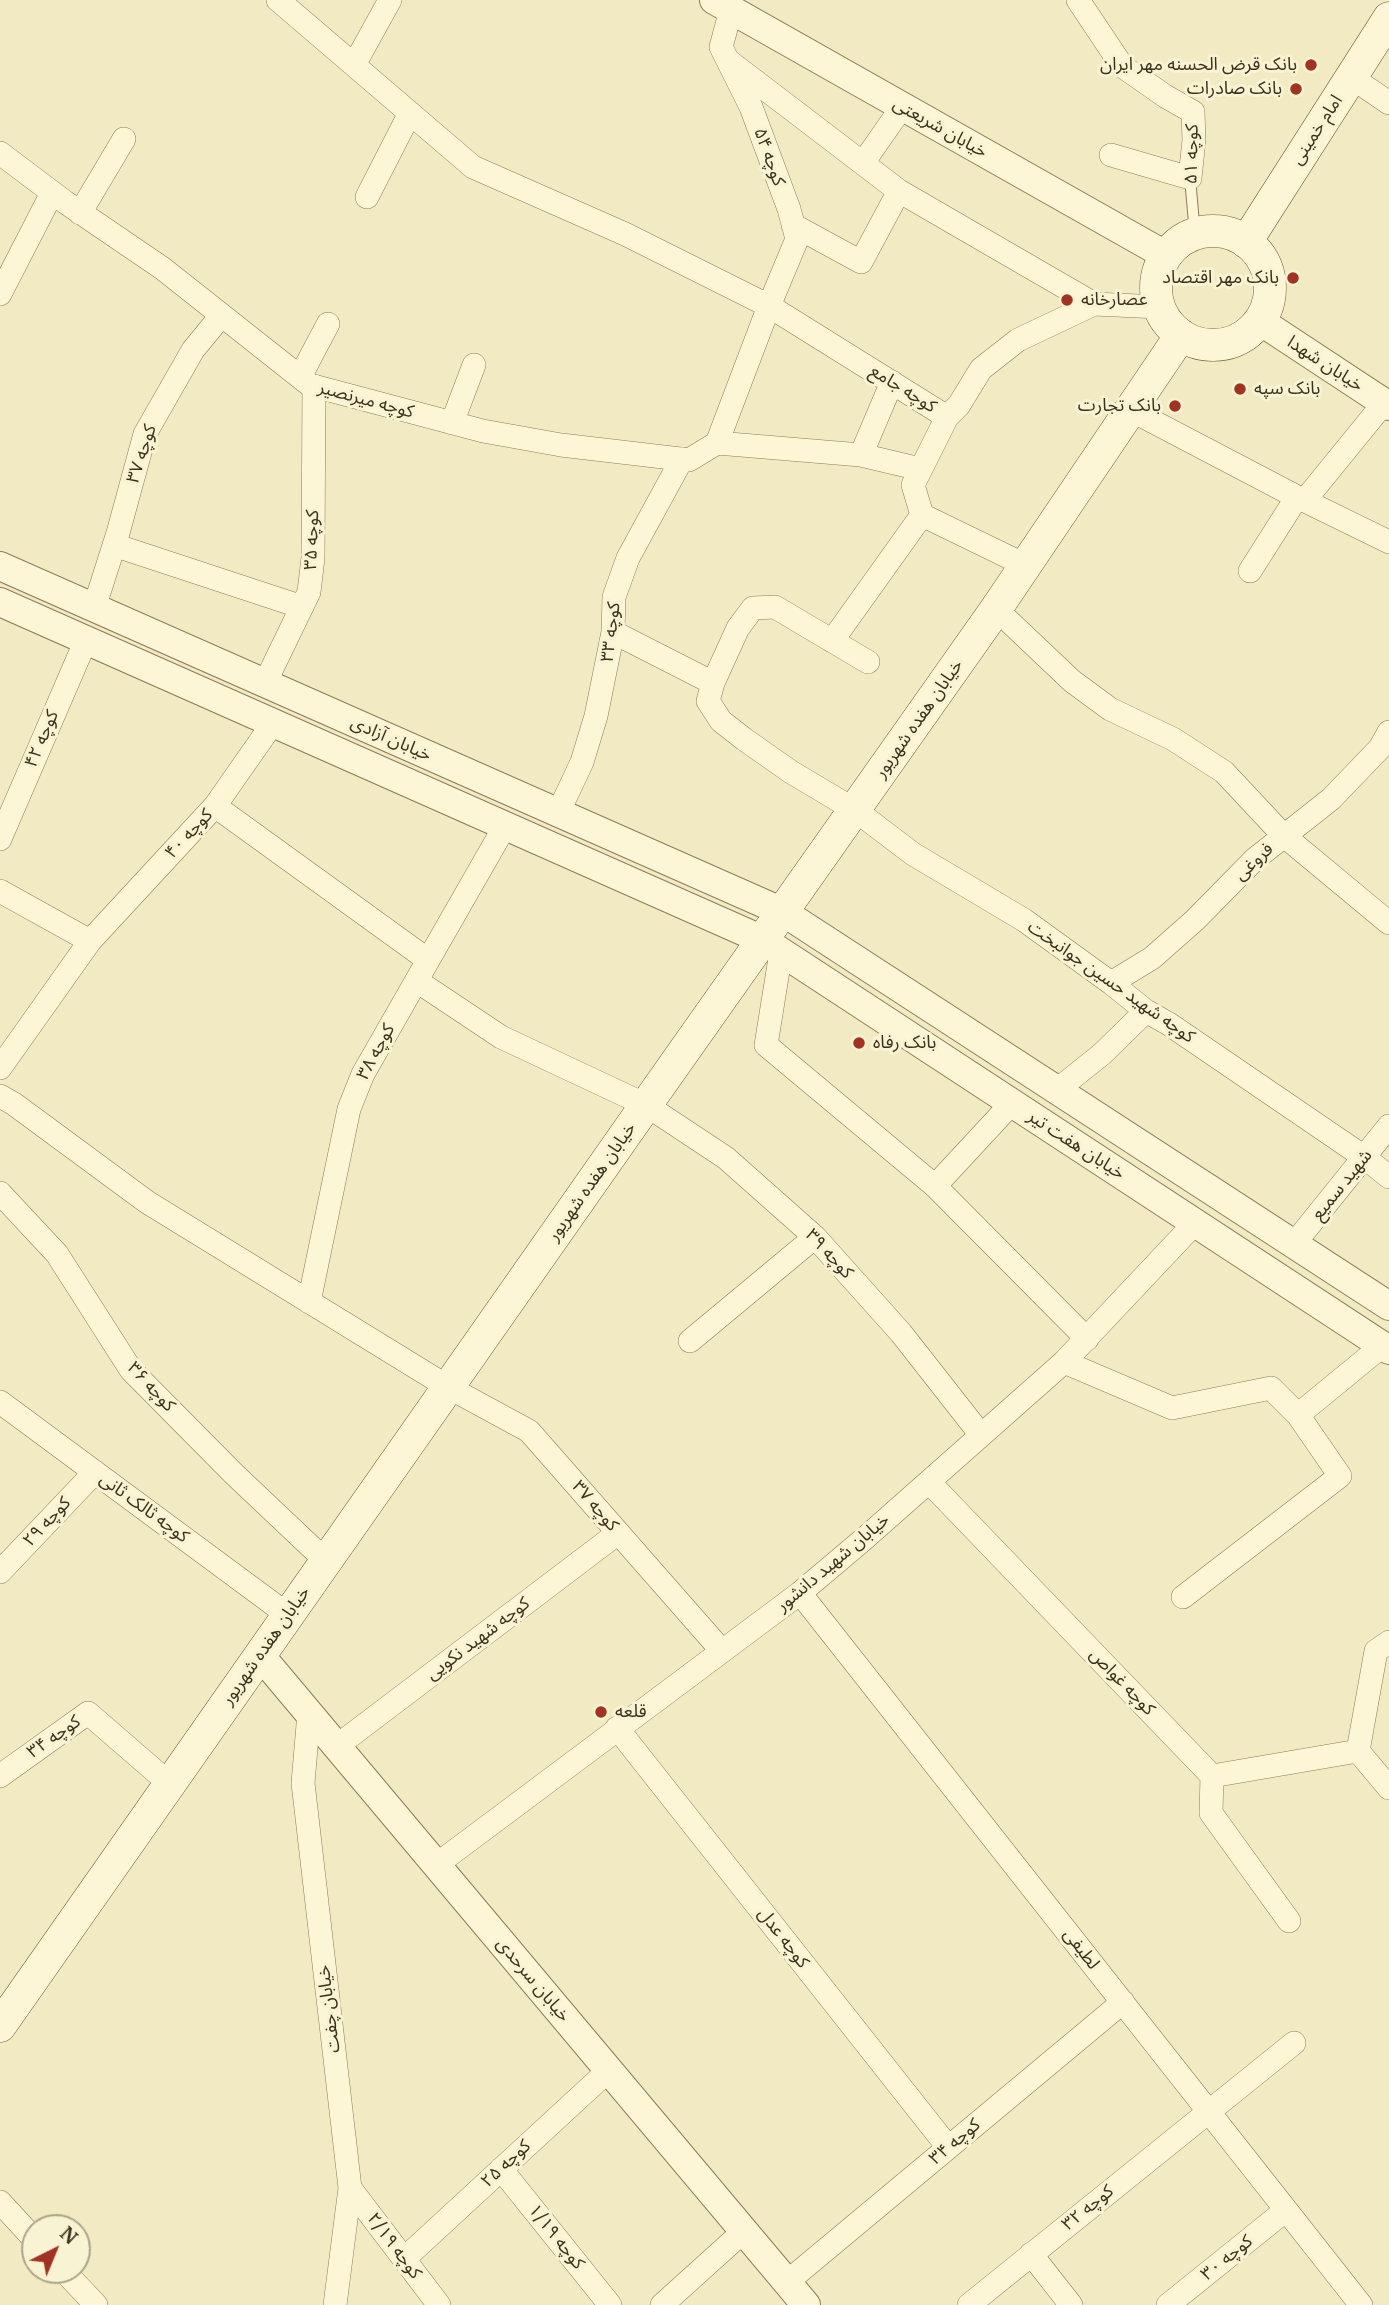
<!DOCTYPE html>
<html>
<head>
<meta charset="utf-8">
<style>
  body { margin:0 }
  #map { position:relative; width:1389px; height:2305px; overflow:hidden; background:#f2eac3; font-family:Merriweather,serif }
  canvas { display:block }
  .north { position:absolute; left:21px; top:2214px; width:70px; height:70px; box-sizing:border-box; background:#f8f3d3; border:2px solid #ada58a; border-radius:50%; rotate:43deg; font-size:19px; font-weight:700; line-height:28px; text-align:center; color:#3c311d }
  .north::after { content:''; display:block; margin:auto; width:24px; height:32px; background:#a23322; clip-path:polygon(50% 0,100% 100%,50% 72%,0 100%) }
</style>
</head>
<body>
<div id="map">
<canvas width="1389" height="2305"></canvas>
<div class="north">N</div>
</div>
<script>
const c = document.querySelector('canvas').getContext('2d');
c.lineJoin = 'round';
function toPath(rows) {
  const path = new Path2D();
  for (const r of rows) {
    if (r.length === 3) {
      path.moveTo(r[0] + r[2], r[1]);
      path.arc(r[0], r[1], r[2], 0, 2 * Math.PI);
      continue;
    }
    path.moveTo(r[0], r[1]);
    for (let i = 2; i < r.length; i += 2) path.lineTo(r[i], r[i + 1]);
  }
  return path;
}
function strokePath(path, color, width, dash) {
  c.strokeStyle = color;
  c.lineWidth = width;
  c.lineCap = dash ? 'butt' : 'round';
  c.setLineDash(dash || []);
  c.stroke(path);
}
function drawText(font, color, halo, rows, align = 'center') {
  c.font = font + ' Merriweather,"Noto Sans Arabic",serif';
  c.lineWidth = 6;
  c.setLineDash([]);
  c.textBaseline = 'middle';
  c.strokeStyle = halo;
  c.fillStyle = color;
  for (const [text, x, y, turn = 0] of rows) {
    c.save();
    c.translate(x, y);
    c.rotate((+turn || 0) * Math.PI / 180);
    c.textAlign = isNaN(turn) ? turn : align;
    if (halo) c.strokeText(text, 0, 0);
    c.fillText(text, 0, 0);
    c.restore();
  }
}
const service = toPath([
  [1190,178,1195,234]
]);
const minor = toPath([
  [278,0,473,167,625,234,769,306,947,417,959,405,981,369,1018,340,1094,304],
  [1078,0,1122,66,1165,96,1193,112,1194,140,1190,178,1111,155],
  [731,10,721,47,751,107,789,209,797,239,769,306,717,443,861,455,920,469],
  [730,62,899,191,1094,304,1160,307],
  [354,65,390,0],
  [1351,77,1389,103],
  [0,153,65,202,162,268,310,385,483,431,561,445,689,460,717,443],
  [863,163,902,107],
  [367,197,410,113],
  [80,213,124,139],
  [793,225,861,262,899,191],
  [0,294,52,193],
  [300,377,328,324],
  [1131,410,1297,497,1389,542],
  [947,417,913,485,922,515,1027,566],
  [452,423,474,365],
  [861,455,892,382],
  [1305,500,1384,403],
  [114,545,302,607],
  [1250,571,1297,497],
  [94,608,118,533,145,434,193,350,221,316],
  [996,609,1072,681,1110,709,1173,739,1224,772,1283,835,1389,923],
  [613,632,713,683],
  [832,641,922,515],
  [868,662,775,607,753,608,738,628,713,683,708,701,721,721,744,739,791,772,855,810,913,854,1024,920,1111,983,1146,1011,1169,1024,1364,1157,1389,1177],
  [265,683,309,592,313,558,314,386],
  [215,806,273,723],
  [558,813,582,762,596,716,613,632,614,597,628,558,682,459],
  [0,839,86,640],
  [0,891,90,941],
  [781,952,766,1045,935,1186,1087,1339],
  [417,981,501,1037,646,1105,726,1158,815,1237,901,1333,981,1435],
  [1111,983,1152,958,1195,920,1255,859,1331,799,1380,748,1389,732],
  [0,1068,90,941,215,806,428,960],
  [1057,1090,1102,1054,1146,1011],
  [0,1096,14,1104,147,1202,448,1387,529,1431,722,1651],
  [935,1186,1012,1103],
  [0,1193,57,1254,131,1370,234,1474,326,1561],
  [1294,1244,1389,1126],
  [309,1302,349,1109,363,1074,505,826],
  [690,1341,815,1237],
  [1064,1362,1172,1408,1271,1388,1298,1415,1340,1476,1183,1597],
  [0,1402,288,1615],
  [1298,1415,1382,1346],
  [929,1482,1212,1776,1358,1751],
  [0,1572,95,1472],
  [800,1593,1361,2305],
  [309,1713,303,1783,350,2188,335,2305],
  [617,1728,948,2147],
  [337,1746,618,1533],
  [1358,1751,1376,1651,1389,1642],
  [1358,1751,1389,1788],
  [0,1776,88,1713,170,1784],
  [1212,1776,1211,1813,1289,1921],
  [436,1865,800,1593,864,1539,1064,1362,1195,1223],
  [501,2169,610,2305],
  [350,2188,439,2305],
  [0,2202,35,2240],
  [1031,2254,1071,2305],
  [404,2259,609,2070],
  [63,2270,96,2305],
  [787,2282,1123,2002],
  [662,2305,744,2231],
  [969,2305,1294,2043],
  [1168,2305,1286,2210]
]);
const tertiary = toPath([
  [714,0,1167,256],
  [1260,321,1389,406],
  [0,566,783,912,1389,1306],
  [0,602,763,940,1389,1350],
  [260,1655,806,2305]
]);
const secondary = toPath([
  [1213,288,57],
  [1246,242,1389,18],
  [0,2026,646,1105,996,609,1181,335]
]);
strokePath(service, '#8e7c58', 12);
strokePath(minor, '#8e7c58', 24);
strokePath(tertiary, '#8e7c58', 30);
strokePath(secondary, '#705d3b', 33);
strokePath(service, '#fcf6d7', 10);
strokePath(minor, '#fcf6d7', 23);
strokePath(tertiary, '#fcf6d7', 28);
strokePath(secondary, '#fcf6d7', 32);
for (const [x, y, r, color] of [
  [1311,65,7,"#a23322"],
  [1296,89,7,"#a23322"],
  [1293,278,7,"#a23322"],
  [1067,300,7,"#a23322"],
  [1240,389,7,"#a23322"],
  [1175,406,7,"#a23322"],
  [859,1043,7,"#a23322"],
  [601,1712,7,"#a23322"]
]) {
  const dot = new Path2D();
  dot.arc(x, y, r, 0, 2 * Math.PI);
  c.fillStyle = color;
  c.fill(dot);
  strokePath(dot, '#f8f3d3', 2.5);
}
drawText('18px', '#3c311d', '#f8f3d3', [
  ["بانک قرض الحسنه مهر ایران",1297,65],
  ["بانک صادرات",1282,89],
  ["بانک مهر اقتصاد",1279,278],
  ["عصارخانه",1081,300,"left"],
  ["بانک سپه",1254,389,"left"],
  ["بانک تجارت",1161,406],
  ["بانک رفاه",873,1043,"left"],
  ["قلعه",615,1712,"left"]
], 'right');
drawText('18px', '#3c311d', '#f8f3d3', [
  ["خیابان شریعتی",940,128,29],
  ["امام خمینی",1317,130,-57],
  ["کوچه ۵۱",1192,154,-89],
  ["کوچه ۵۴",769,157,70],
  ["خیابان شهدا",1325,364,33],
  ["کوچه جامع",903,389,32],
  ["کوچه میرنصیر",366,400,15],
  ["کوچه ۳۷",142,454,-72],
  ["کوچه ۳۵",312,540,-88],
  ["کوچه ۳۳",611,632,-83],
  ["خیابان هفده شهریور",919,719,-55],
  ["کوچه ۴۲",42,739,-67],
  ["خیابان آزادی",391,739,24],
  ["کوچه ۴۰",189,834,-47],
  ["فروغی",1254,862,-43],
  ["کوچه شهید حسین جوانبخت",1111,982,35],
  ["کوچه ۳۸",376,1052,-62],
  ["خیابان هفت تیر",1076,1145,33],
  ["خیابان هفده شهریور",592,1182,-55],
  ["شهید سمیع",1342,1185,-51],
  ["کوچه ۳۹",829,1254,47],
  ["کوچه ۳۶",151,1387,47],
  ["کوچه ۳۷",595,1506,49],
  ["کوچه ثالک ثانی",144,1508,36],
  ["کوچه ۲۹",47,1522,-47],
  ["خیابان شهید دانشور",833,1563,-40],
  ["کوچه شهید نکویی",478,1639,-37],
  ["خیابان هفده شهریور",266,1646,-55],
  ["کوچه غواص",1122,1682,46],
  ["کوچه ۳۴",54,1737,-35],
  ["کوچه عدل",783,1938,52],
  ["لطیفی",1081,1949,52],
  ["خیابان سرحدی",533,1980,50],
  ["خیابان چفت",329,2009,-97],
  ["کوچه ۳۴",955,2142,-40],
  ["کوچه ۲۵",506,2164,-43],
  ["کوچه ۳۲",1088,2208,-39],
  ["کوچه ۱/۱۹",556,2237,51],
  ["کوچه ۲/۱۹",394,2246,53],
  ["کوچه ۳۰",1227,2258,-39]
]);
</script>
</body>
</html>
